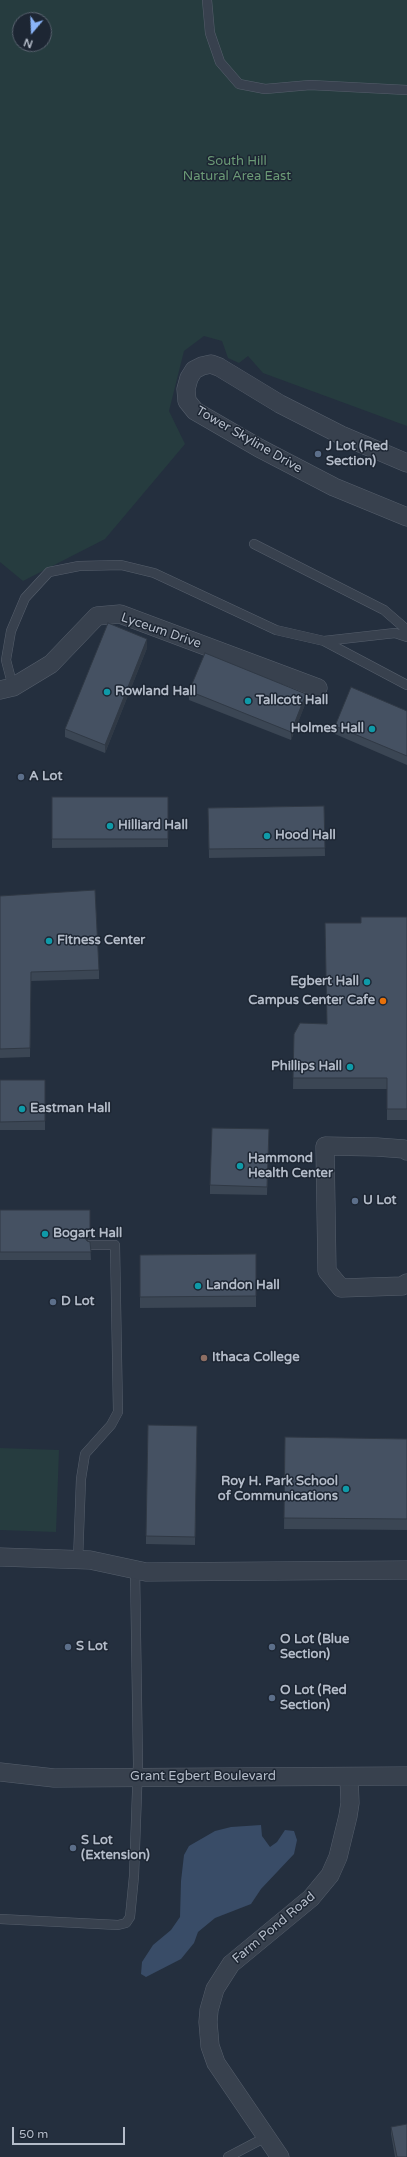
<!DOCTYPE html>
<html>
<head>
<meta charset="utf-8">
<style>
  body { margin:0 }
  #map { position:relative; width:407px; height:2157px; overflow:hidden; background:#242f3e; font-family:"Varela Round",sans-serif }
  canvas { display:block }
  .north { position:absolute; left:12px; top:12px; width:40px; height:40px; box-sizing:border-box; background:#1d2633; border:1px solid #59626f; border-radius:50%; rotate:199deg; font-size:11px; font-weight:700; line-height:16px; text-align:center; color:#b4bcc9 }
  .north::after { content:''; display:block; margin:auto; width:14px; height:18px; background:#8ab4f8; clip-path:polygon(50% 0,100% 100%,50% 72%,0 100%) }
  .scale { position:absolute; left:12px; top:2127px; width:113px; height:18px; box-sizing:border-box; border:2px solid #b4bcc9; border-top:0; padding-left:5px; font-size:12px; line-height:14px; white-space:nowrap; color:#b4bcc9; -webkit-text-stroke:3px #1d2633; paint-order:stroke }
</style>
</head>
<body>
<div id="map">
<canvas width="407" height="2157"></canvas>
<div class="north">N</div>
<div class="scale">50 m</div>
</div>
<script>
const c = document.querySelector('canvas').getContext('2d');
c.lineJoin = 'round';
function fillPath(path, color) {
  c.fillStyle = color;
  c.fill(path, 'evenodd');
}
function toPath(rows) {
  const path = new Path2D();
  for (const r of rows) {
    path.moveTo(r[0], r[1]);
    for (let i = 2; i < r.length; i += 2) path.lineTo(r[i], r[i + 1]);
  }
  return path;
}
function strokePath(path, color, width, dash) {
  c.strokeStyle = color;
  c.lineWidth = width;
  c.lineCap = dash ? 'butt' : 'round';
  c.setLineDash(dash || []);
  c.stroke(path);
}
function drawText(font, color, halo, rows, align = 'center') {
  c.font = font + ' "Varela Round",sans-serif';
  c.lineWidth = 3;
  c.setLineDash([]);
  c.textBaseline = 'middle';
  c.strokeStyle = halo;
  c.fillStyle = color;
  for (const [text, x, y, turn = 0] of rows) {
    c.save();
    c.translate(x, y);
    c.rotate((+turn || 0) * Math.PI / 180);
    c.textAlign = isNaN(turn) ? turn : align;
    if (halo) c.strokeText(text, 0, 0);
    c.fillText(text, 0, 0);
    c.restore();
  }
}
fillPath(toPath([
  [0,0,407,0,407,426,263,373,248,356,239,363,228,358,222,341,204,336,184,351,169,411,185,444,105,539,23,581,0,562],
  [20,20,44,20,44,44,20,44],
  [0,1448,59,1450,56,1532,0,1530]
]), '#263c3f');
fillPath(toPath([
  [261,1825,262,1836,270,1847,277,1842,285,1830,294,1831,297,1840,294,1854,261,1889,251,1904,215,1918,198,1932,194,1943,181,1959,146,1977,141,1974,142,1962,153,1945,171,1930,180,1917,181,1881,184,1855,189,1846,215,1831,231,1827]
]), '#394c67');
const service = toPath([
  [207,0,210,33,220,62,239,84,265,89,310,85,407,90],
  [254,544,384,610,407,630],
  [324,641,407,685],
  [13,687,6,660,11,631,25,598,49,572,79,566,121,565,154,573,276,630,324,641,395,633,407,637],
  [78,1560,81,1479,85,1454,111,1425,118,1412,115,1245,90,1245],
  [0,1919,118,1925,126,1923,130,1917,134,1876,138,1764,135,1569],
  [228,2157,266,2137]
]);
const minor = toPath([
  [407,463,341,435,280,404,219,367,211,364,202,366,194,370,189,378,186,389,187,401,195,411,259,448,334,487,407,517],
  [0,690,13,687,51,664,97,616,120,614,318,688],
  [407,1151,404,1149,377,1147,325,1146,327,1271,341,1288,402,1286,407,1283],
  [0,1557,90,1560,146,1572,407,1570],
  [0,1772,54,1778,407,1776],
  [280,2157,216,2063,210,2046,208,2022,209,2010,215,1989,231,1964,311,1898,330,1875,338,1857,348,1816,350,1803,349,1777]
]);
strokePath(service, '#565f6c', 10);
strokePath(minor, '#565f6c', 19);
strokePath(service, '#38414e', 9);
strokePath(minor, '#38414e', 18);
fillPath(toPath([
  [147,648,105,753,65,737,65,729],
  [189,691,306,702,291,740,189,700],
  [407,711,407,765,335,734,335,726],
  [52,797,168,797,168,847,52,848],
  [324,806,325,856,209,858,208,808],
  [0,896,99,970,99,979,31,981,30,1057,0,1058],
  [407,917,407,1120,387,1120,387,1089,293,1089,294,1034,327,1024,361,923],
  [0,1080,45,1080,45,1130,0,1130],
  [269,1129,267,1195,210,1194,210,1185],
  [0,1210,90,1210,90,1239,86,1241,90,1242,91,1260,0,1260],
  [256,1254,256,1307,140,1308,140,1255],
  [197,1426,195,1545,146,1544,146,1536],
  [285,1437,407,1439,407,1530,284,1529],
  [391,2127,407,2157,395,2157,391,2134]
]), '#3b4654');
fillPath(toPath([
  [147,639,147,648,105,753,105,745],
  [306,694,306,702,291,740,291,732],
  [90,1230,90,1239,85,1242,84,1237,85,1233]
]), '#303945');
const building = toPath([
  [108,623,147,639,105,745,65,729,108,623],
  [205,653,306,694,291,732,189,691,205,653],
  [351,687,407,711,407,756,335,726,351,687],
  [52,797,168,797,168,839,52,839,52,797],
  [324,806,325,848,209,849,208,808,324,806],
  [95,890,99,970,31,972,30,1048,0,1049,0,896,95,890],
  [361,917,407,917,407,1109,387,1109,387,1078,293,1078,294,1034,300,1023,327,1024,325,923,361,923,361,917],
  [0,1080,45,1080,45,1121,0,1122,0,1080],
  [212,1128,269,1129,267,1187,210,1185,212,1128],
  [0,1210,90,1210,90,1230,85,1233,84,1237,87,1241,90,1242,91,1252,0,1252,0,1210],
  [256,1254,256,1296,140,1297,140,1255,256,1254],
  [148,1425,197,1426,195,1537,146,1536,148,1425],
  [285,1437,407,1439,407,1519,284,1518,285,1437],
  [407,2124,407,2157,397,2157,391,2127,407,2124]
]);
fillPath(building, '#455162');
strokePath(building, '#303945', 1);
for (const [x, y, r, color] of [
  [318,454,4,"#5c6f8a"],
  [107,692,4,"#0f9aa8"],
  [248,701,4,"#0f9aa8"],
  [372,729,4,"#0f9aa8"],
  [21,777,4,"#5c6f8a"],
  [110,826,4,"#0f9aa8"],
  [267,836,4,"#0f9aa8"],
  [49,941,4,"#0f9aa8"],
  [367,982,4,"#0f9aa8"],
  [383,1001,4,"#e8710a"],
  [350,1067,4,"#0f9aa8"],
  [22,1109,4,"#0f9aa8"],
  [240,1166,4,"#0f9aa8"],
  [355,1201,4,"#5c6f8a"],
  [45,1234,4,"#0f9aa8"],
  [198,1286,4,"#0f9aa8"],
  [53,1302,4,"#5c6f8a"],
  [204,1358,4,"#8d6e63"],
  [346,1489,4,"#0f9aa8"],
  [68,1647,4,"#5c6f8a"],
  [272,1647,4,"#5c6f8a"],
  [272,1698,4,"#5c6f8a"],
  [73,1848,4,"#5c6f8a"]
]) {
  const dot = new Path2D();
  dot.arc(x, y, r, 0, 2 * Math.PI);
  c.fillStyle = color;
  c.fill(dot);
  strokePath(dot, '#1d2633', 1.5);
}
drawText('13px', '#6b9a76', '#1d2633', [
  ["South Hill",237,162],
  ["Natural Area East",237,177]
]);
drawText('13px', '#b4bcc9', '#1d2633', [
  ["Tower Skyline Drive",249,440,30],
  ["Lyceum Drive",161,631,19],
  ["Grant Egbert Boulevard",203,1777],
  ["Farm Pond Road",274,1928,-40]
]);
drawText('bold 13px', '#b4bcc9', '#1d2633', [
  ["J Lot (Red",326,447],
  ["Section)",326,462],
  ["Rowland Hall",115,692],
  ["Tallcott Hall",256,701],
  ["Holmes Hall",364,729,"right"],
  ["A Lot",29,777],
  ["Hilliard Hall",118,826],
  ["Hood Hall",275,836],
  ["Fitness Center",57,941],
  ["Egbert Hall",359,982,"right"],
  ["Campus Center Cafe",375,1001,"right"],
  ["Phillips Hall",342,1067,"right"],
  ["Eastman Hall",30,1109],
  ["Hammond",248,1159],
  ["Health Center",248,1174],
  ["U Lot",363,1201],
  ["Bogart Hall",53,1234],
  ["Landon Hall",206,1286],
  ["D Lot",61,1302],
  ["Ithaca College",212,1358],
  ["Roy H. Park School",338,1482,"right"],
  ["of Communications",338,1497,"right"],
  ["O Lot (Blue",280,1640],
  ["Section)",280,1655],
  ["S Lot",76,1647],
  ["O Lot (Red",280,1691],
  ["Section)",280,1706],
  ["S Lot",81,1841],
  ["(Extension)",81,1856]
], 'left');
</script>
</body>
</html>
